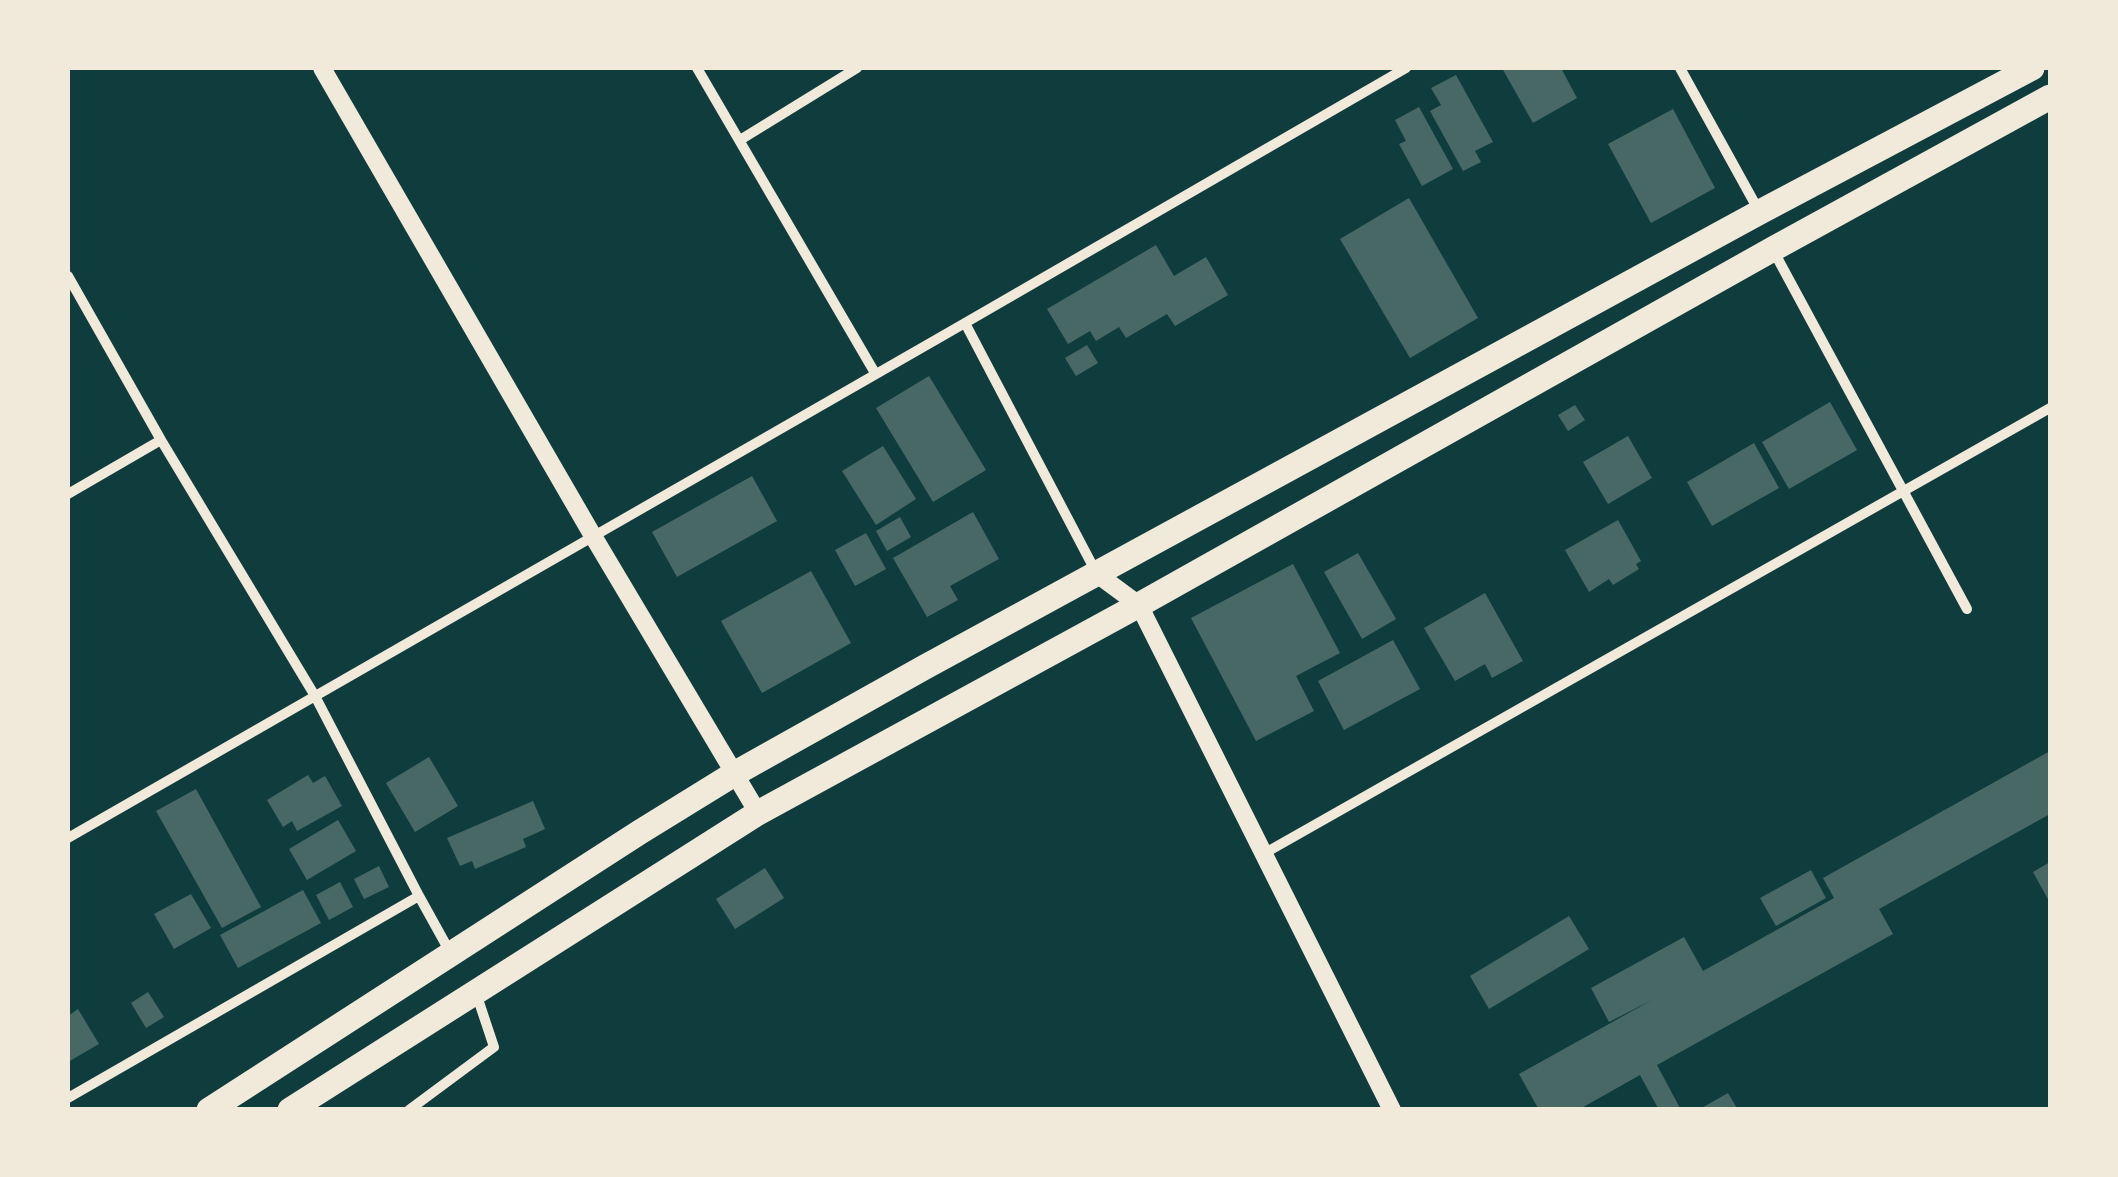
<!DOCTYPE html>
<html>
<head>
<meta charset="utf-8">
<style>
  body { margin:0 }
  #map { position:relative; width:2118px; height:1177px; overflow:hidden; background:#0f3d3e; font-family:Helvetica,sans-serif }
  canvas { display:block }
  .frame { position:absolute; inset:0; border:70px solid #f1e9da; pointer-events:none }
</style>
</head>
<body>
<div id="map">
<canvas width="2118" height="1177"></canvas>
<div class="frame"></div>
</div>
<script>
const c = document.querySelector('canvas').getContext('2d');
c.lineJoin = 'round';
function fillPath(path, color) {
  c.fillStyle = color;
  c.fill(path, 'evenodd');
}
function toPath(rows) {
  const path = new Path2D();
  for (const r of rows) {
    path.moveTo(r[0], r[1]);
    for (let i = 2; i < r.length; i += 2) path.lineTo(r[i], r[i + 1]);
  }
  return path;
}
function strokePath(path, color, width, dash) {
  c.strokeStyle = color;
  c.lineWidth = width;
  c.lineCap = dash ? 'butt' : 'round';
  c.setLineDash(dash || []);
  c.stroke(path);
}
fillPath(toPath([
  [1502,68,1561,68,1577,98,1533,123],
  [1456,75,1493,142,1475,151,1481,162,1463,171,1430,111,1441,105,1431,88],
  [1419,107,1453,169,1422,186,1399,144,1406,141,1395,120],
  [1673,109,1715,188,1651,223,1608,144],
  [1409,198,1478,318,1410,358,1340,239],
  [1156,245,1174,276,1206,257,1228,295,1175,326,1167,314,1126,338,1119,327,1096,341,1090,331,1068,344,1047,309],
  [1087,345,1098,363,1076,376,1065,358],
  [929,376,986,470,933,502,876,408],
  [1830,402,1857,450,1789,489,1762,442],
  [1575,405,1585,420,1568,431,1558,415],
  [1628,436,1652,478,1608,504,1583,462],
  [1754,443,1779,488,1712,526,1687,482],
  [883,446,916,499,876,525,842,471],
  [752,476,777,521,677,577,652,532],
  [973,512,999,559,950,586,958,600,927,617,893,558],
  [900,517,911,537,887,551,876,531],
  [1618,520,1641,561,1636,564,1639,569,1613,585,1609,579,1589,592,1565,550],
  [866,533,886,569,855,586,835,550],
  [1358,553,1396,619,1362,639,1324,572],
  [1293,564,1340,653,1296,676,1314,711,1256,741,1191,618],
  [811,571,851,643,762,693,721,621],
  [1485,593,1523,661,1492,678,1485,664,1455,681,1424,628],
  [1393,640,1420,689,1344,730,1318,681],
  [2050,751,2050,814,1879,909,1893,934,1657,1065,1681,1110,1659,1110,1640,1075,1578,1110,1539,1110,1519,1074,1652,1000,1609,1022,1591,988,1684,937,1703,971,1834,898,1823,878],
  [429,757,458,806,415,832,386,783],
  [308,775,313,783,325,776,342,806,297,831,292,821,283,827,267,800],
  [196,789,261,907,222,928,156,811],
  [533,801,545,829,523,839,526,847,475,869,472,861,460,866,447,838],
  [338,820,356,851,307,880,289,849],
  [2050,862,2050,903,2033,872],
  [379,866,389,887,364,899,354,879],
  [765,868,784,898,735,929,716,899],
  [1811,870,1826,898,1776,926,1760,898],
  [340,882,353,907,329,920,316,895],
  [303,890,321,923,238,968,220,935],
  [191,894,211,928,174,949,154,914],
  [1569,916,1589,949,1489,1009,1470,976],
  [148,992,164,1017,146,1028,131,1003],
  [78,1009,99,1044,68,1062,68,1016],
  [1728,1093,1738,1110,1698,1110]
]), '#486865');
strokePath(toPath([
  [697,68,875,373],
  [1680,68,1759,211],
  [740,140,857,68],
  [1773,250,1967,609],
  [68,276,161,440,315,696,419,896,68,1098],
  [965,323,1097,574],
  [68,494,161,440],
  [68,838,965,323,1406,68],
  [1265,853,2050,408],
  [419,896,450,952],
  [409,1110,494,1047,476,993]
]), '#f1e9da', 10);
strokePath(toPath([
  [322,68,593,536,758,813],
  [1097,574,1139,605,1392,1110]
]), '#f1e9da', 18);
strokePath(toPath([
  [209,1110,640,832,734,774,925,667,1760,212,2032,68],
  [290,1110,758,813,1139,605,1773,249,2050,97]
]), '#f1e9da', 25);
</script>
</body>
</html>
